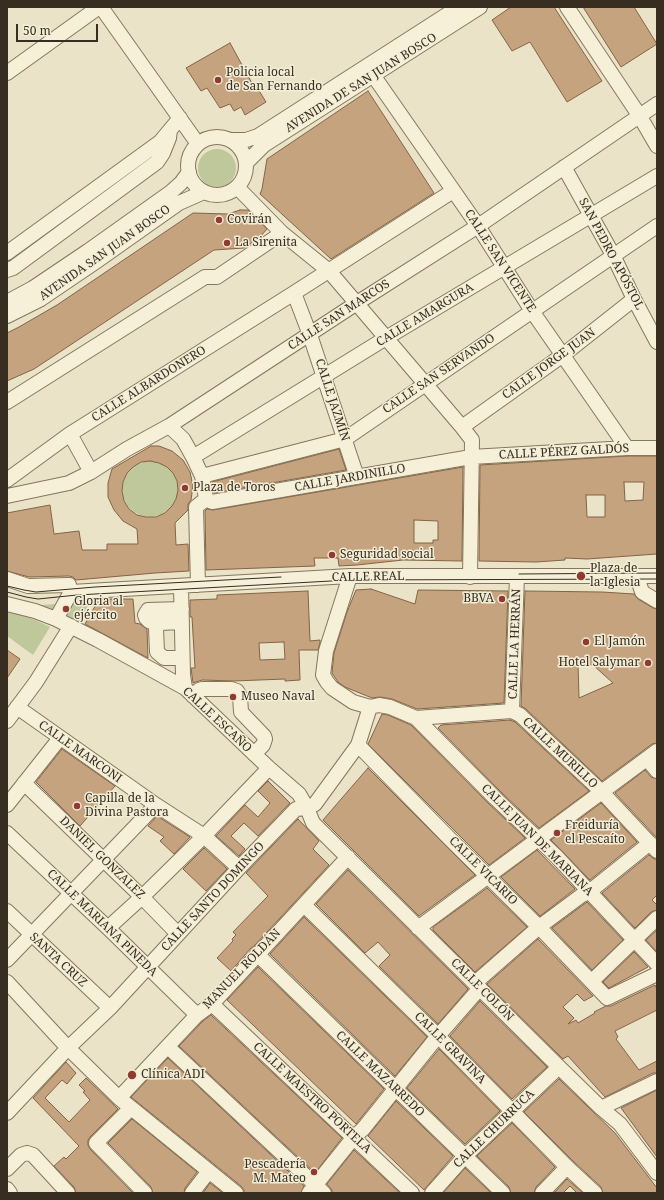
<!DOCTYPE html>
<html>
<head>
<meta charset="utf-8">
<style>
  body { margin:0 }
  #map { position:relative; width:664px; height:1200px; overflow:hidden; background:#ebe3c7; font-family:"Noto Serif",serif }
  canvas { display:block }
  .frame { position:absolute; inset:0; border:8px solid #372d20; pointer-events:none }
  .scale { position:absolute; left:16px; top:24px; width:82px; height:18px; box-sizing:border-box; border:2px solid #372d20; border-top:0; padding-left:5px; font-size:12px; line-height:14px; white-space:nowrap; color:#372d20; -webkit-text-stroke:3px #f3edd6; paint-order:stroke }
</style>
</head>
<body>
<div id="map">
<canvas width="664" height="1200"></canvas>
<div class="frame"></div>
<div class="scale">50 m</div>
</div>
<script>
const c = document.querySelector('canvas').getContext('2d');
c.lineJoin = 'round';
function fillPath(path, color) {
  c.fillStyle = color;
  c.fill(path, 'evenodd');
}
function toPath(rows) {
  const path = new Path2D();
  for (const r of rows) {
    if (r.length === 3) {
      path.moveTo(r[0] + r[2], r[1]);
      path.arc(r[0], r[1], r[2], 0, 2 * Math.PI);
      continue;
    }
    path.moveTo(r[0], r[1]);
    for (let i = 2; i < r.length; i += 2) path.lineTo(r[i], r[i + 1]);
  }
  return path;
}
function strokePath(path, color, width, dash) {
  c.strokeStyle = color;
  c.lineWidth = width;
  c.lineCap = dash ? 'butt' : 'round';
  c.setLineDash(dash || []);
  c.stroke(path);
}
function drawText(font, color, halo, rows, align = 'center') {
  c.font = font + ' "Noto Serif",serif';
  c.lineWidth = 3;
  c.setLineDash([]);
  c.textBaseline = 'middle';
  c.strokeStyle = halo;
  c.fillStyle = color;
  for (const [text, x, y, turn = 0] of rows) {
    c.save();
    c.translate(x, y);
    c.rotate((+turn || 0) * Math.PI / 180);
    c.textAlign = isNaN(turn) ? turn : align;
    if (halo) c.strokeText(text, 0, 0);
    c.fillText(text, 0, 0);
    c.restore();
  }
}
fillPath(toPath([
  [217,168,19],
  [150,489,28],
  [90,602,79,622,57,611,41,605],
  [7,610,18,613,33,619,50,627,33,655,7,636]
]), '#bfc89b');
const building = toPath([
  [511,7,554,7,602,81,567,102,530,42,512,51,492,20,511,7],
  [583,7,634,7,657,44,621,67,583,7],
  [230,43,253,85,255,84,266,102,245,115,241,107,234,111,230,104,220,108,207,88,201,91,186,68,230,43],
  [368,91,434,193,331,259,260,194,262,189,267,159,368,91],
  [240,210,248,210,267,229,260,237,244,248,214,250,34,369,7,381,7,333,19,327,57,305,193,213,228,214,240,210],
  [151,446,159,446,172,451,183,460,190,472,193,486,191,500,188,504,188,510,175,523,176,545,188,544,189,571,155,573,76,580,73,577,69,576,29,577,7,571,7,513,50,505,54,534,79,531,82,550,107,550,107,544,138,544,137,529,123,521,114,510,108,497,108,483,112,469,151,446],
  [150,461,159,463,167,467,173,473,177,481,178,490,176,499,172,506,165,513,156,517,146,517,137,515,129,509,124,501,122,491,123,482,127,473,133,467,141,462,150,461],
  [339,449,346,470,214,493,212,482,339,449],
  [627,456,657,456,657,554,587,559,565,558,565,560,536,562,479,561,480,465,627,456],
  [624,482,644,482,643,500,625,501,624,482],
  [586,495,605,495,605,517,587,517,586,495],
  [463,467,462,561,403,560,357,565,339,566,338,558,314,558,315,566,206,570,205,511,207,509,213,510,463,467],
  [414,520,438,521,438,540,433,540,433,543,414,543,414,520],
  [371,589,415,604,418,590,508,591,504,703,417,709,392,699,380,697,372,698,345,687,338,682,332,673,334,653,347,612,356,590,371,589],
  [308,591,310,641,320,640,320,643,318,650,299,650,300,680,285,681,285,679,234,681,202,680,193,683,191,668,195,668,192,617,190,617,190,600,217,599,217,595,308,591],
  [284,642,285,659,260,660,259,643,284,642],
  [525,591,602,592,634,594,638,599,653,608,657,609,657,743,652,744,602,781,526,709,521,706,525,591],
  [578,664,593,665,613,683,579,698,578,664],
  [99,599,133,599,135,623,140,624,147,629,148,658,85,624,99,599],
  [7,650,20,659,7,678,7,650],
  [382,714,388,715,411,725,489,804,525,838,489,865,368,744,382,714],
  [510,720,515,722,589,791,539,828,501,792,438,728,441,725,510,720],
  [62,749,115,786,80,826,36,782,62,749],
  [368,768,475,875,419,916,323,820,368,768],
  [645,770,651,777,657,779,657,838,615,793,645,770],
  [268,781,290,803,258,836,244,823,231,836,245,849,239,856,216,836,245,805,258,817,270,803,258,791,268,781],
  [601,803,637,842,590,880,551,840,601,803],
  [157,816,190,837,174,854,160,841,164,837,148,826,157,816],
  [298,819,319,841,313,849,329,865,254,946,251,948,231,971,217,958,233,941,232,939,236,935,233,932,268,896,246,873,298,819],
  [204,848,227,869,206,891,183,869,204,848],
  [537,850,575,889,540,916,501,877,537,850],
  [649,855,654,859,657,859,657,895,652,900,657,905,657,910,651,912,635,928,602,893,649,855],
  [348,870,468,989,438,1024,379,966,390,955,378,942,365,953,316,904,348,870],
  [487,888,527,927,475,972,433,930,433,927,487,888],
  [587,902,623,940,592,970,552,928,587,902],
  [304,917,427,1037,395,1076,270,954,304,917],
  [657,930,657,952,646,940,657,930],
  [538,939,593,996,584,1001,577,994,563,1007,574,1018,568,1024,576,1020,578,1023,595,1013,594,1012,606,1006,611,1006,655,985,657,989,657,1010,615,1031,618,1037,616,1039,639,1070,657,1061,657,1073,653,1073,605,1097,568,1056,563,1059,487,984,538,939],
  [634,952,648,967,609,988,603,982,634,952],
  [258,967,384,1089,356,1124,227,1000,258,967],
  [480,1001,547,1067,512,1099,450,1036,480,1001],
  [211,1015,342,1138,315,1173,179,1046,203,1021,211,1015],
  [439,1049,500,1111,465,1144,407,1088,439,1049],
  [168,1058,304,1186,301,1193,244,1193,244,1190,241,1186,131,1097,168,1058],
  [66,1062,76,1073,67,1084,62,1080,45,1098,69,1122,90,1100,83,1092,85,1091,79,1085,86,1078,118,1109,90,1137,88,1140,88,1145,90,1149,133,1193,76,1193,74,1187,54,1166,64,1157,66,1159,79,1146,33,1098,66,1062],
  [559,1079,615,1133,657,1188,657,1193,603,1193,601,1187,573,1161,524,1112,559,1079],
  [657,1090,657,1157,621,1108,657,1090],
  [396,1101,453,1156,424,1190,368,1136,396,1101],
  [132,1119,197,1172,185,1188,184,1193,153,1193,151,1187,108,1143,132,1119],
  [512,1123,555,1167,536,1187,534,1193,511,1193,509,1187,477,1156,512,1123],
  [354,1150,400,1193,332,1193,332,1190,327,1184,354,1150],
  [465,1168,491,1193,443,1193,465,1168],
  [567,1179,583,1193,577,1193,570,1186,563,1193,554,1193,567,1179],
  [210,1183,223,1193,203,1193,210,1183]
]);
fillPath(building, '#c6a37f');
strokePath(building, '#836345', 1);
const minor = toPath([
  [101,7,198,144],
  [567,7,639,115,657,146],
  [7,73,99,7],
  [373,75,478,226,532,311,627,448],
  [217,166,29],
  [231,140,246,140,258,136,459,7],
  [246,163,264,145,480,7],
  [564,167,613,255,634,299,657,342],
  [237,187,282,233,329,271,462,427,472,440,470,577],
  [7,253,160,142,180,118],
  [7,270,13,268,157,162,163,153,169,138,170,130],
  [7,302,33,288,88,251,171,192,181,183,189,172],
  [7,316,41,299,97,261,179,203,204,192],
  [7,402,205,277,217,277,282,233],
  [169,426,183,439,193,457,202,476,206,499],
  [462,427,563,355,634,299],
  [70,434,91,472],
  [193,457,386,338,657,176],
  [202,476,345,439,657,226],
  [357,477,310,335,294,293,453,191],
  [7,480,70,434,294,293],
  [7,496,69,483,91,472,127,449,169,426,357,303,478,226,657,104],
  [206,499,212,502,471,457,627,448,657,448],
  [350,576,326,651,323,675,327,682,332,688,353,702,370,707],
  [637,576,642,592,657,601],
  [7,579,28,586,69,585,71,592,350,576,657,576],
  [198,585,196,507,206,499],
  [181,586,183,675,185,688],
  [7,604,35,611,56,619,98,640,185,688,269,768,299,794,307,808,313,823,559,1067,601,1108,620,1124,657,1173],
  [56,619,71,592],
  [182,622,160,623,158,624,156,628,157,652,164,658,182,658],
  [158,624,149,621,146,618,145,615,148,610,182,609],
  [193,696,199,690,202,689,231,689,237,691,240,696,241,712,264,736,265,739,263,745,254,754],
  [17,707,156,805,204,836,239,868],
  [370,707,379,705,390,707,416,718,512,711,520,715,602,792,657,851],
  [512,711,517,576],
  [416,718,495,798,556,856,657,964],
  [7,721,36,682,71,626],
  [358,745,450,839,539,927,607,998,657,974],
  [647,759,657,771],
  [24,783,142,897,178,934],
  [7,805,60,738],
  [7,833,108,928,197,1015],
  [304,905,438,1036,567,1167,595,1193],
  [7,911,110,1008],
  [108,928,142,897,204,836,269,768],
  [418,928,657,751],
  [257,954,503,1193],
  [7,960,156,805],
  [592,981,657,918],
  [7,982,68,1048,119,1098,236,1193],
  [475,983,539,927,582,895,589,892,650,843],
  [212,1004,412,1193],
  [168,1047,324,1193],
  [119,1098,197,1015,212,1004,348,857],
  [131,1108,96,1143,145,1193],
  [601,1108,657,1081],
  [7,1113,68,1048,110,1008,239,868,296,809,307,808,315,804,358,745,370,707],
  [7,1169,21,1155,27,1153,33,1155,68,1193],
  [7,1189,10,1193],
  [192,1193,209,1171],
  [309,1193,354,1137,363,1129,438,1036,480,988],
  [432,1193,465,1156,559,1067],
  [542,1193,567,1167]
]);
strokePath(minor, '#85765d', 16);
strokePath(minor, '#f6f0d9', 14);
strokePath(toPath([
  [519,574,657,573],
  [7,586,24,590,36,592,95,587,281,577],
  [7,592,26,597,38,599,77,595,349,580,657,579]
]), '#372d20', 1);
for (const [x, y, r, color] of [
  [218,80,4,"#903a32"],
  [219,220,4,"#903a32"],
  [227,243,4,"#903a32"],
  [185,488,4,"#903a32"],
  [332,555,4,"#903a32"],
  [581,576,5,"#903a32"],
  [502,599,4,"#903a32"],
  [66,609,4,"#903a32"],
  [586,642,4,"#903a32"],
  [648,663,4,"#903a32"],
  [233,697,4,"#903a32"],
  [77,806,4,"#903a32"],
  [557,833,4,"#903a32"],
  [132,1075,5,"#903a32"],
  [314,1172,4,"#903a32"]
]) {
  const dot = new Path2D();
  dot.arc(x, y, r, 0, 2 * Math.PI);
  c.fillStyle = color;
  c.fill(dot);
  strokePath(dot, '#f3edd6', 1.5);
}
drawText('12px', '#372d20', '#f3edd6', [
  ["Policia local",226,73],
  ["de San Fernando",226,87],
  ["Covirán",227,220],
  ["La Sirenita",235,243],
  ["Plaza de Toros",193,488],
  ["Seguridad social",340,555],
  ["Plaza de",590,569],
  ["la Iglesia",590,583],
  ["BBVA",494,599,"right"],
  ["Gloria al",74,602],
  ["ejército",74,616],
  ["El Jamón",594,642],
  ["Hotel Salymar",640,663,"right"],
  ["Museo Naval",241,697],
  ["Capilla de la",85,799],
  ["Divina Pastora",85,813],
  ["Freiduría",565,826],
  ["el Pescaíto",565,840],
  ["Clínica ADI",141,1075],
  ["Pescadería",306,1165,"right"],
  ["M. Mateo",306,1179,"right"]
], 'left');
drawText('12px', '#372d20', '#f3edd6', [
  ["AVENIDA DE SAN JUAN BOSCO",361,83,-32],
  ["AVENIDA SAN JUAN BOSCO",105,253,-35],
  ["SAN PEDRO APÓSTOL",611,254,62],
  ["CALLE SAN VICENTE",500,261,57],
  ["CALLE SAN MARCOS",339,315,-33],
  ["CALLE AMARGURA",425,315,-31],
  ["CALLE JORGE JUAN",549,364,-36],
  ["CALLE SAN SERVANDO",439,374,-34],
  ["CALLE ALBARDONERO",149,384,-32],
  ["CALLE JAZMÍN",332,400,72],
  ["CALLE PÉREZ GALDÓS",564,452,-3],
  ["CALLE JARDINILLO",350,478,-10],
  ["CALLE REAL",368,577,-1],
  ["CALLE LA HERRÁN",515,644,-88],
  ["CALLE ESCAÑO",217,720,43],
  ["CALLE MARCONI",80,752,35],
  ["CALLE MURILLO",560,753,43],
  ["CALLE JUAN DE MARIANA",537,840,45],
  ["DANIEL GONZALEZ",102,858,44],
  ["CALLE VICARIO",483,871,45],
  ["CALLE SANTO DOMINGO",213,897,-47],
  ["CALLE MARIANA PINEDA",102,923,44],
  ["SANTA CRUZ",58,960,43],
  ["MANUEL ROLDÁN",242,969,-46],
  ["CALLE COLÓN",482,990,45],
  ["CALLE GRAVINA",450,1048,45],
  ["CALLE MAZARREDO",380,1074,44],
  ["CALLE MAESTRO PORTELA",312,1098,43],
  ["CALLE CHURRUCA",494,1129,-44]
]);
</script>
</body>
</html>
